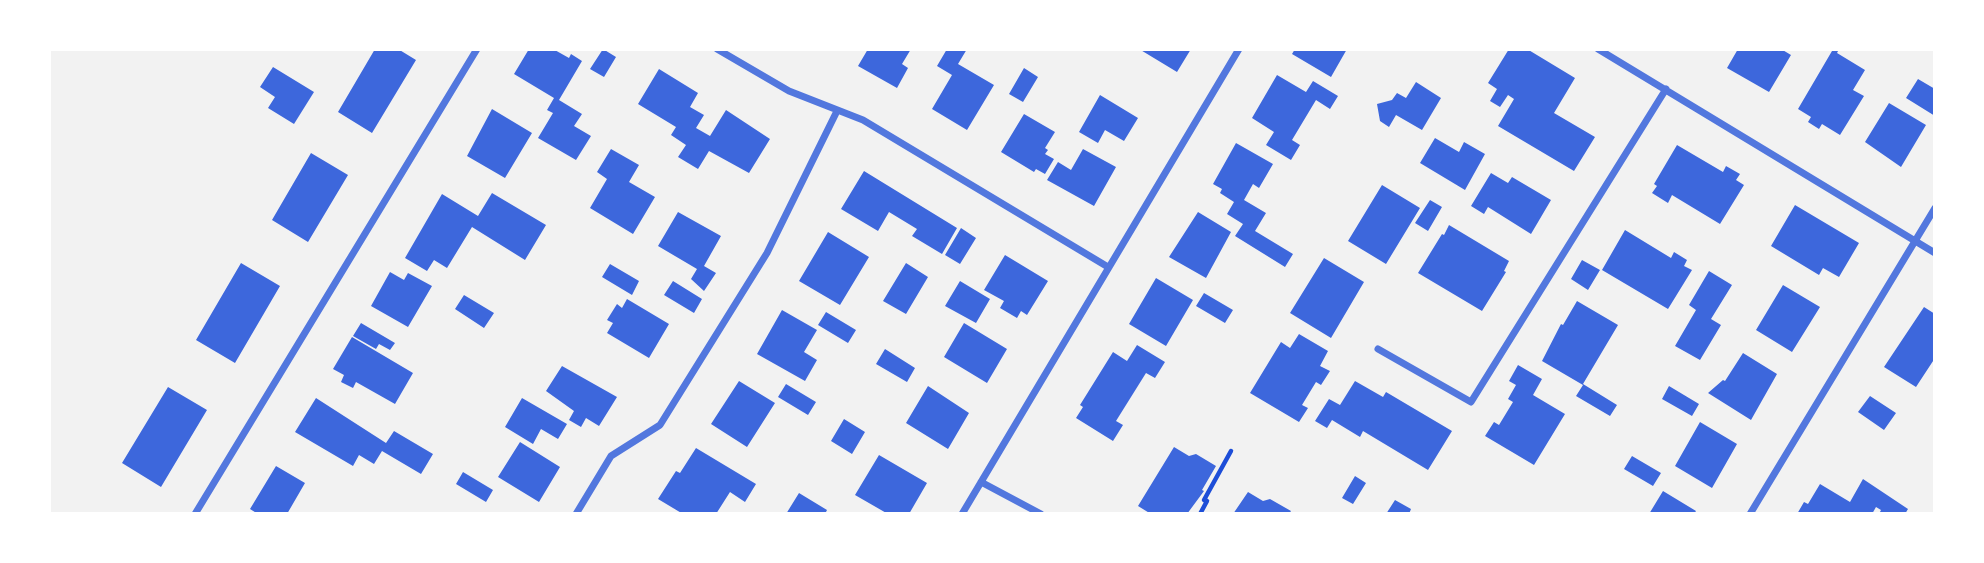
<!DOCTYPE html>
<html>
<head>
<meta charset="utf-8">
<style>
  body { margin:0 }
  #map { position:relative; width:1984px; height:563px; overflow:hidden; background:#f2f2f2; font-family:"Archivo Narrow",sans-serif }
  canvas { display:block }
  .frame { position:absolute; inset:0; border:51px solid #fff; pointer-events:none }
</style>
</head>
<body>
<div id="map">
<canvas width="1984" height="563"></canvas>
<div class="frame"></div>
</div>
<script>
const c = document.querySelector('canvas').getContext('2d');
c.lineJoin = 'round';
function fillPath(path, color) {
  c.fillStyle = color;
  c.fill(path, 'evenodd');
}
function toPath(rows) {
  const path = new Path2D();
  for (const r of rows) {
    path.moveTo(r[0], r[1]);
    for (let i = 2; i < r.length; i += 2) path.lineTo(r[i], r[i + 1]);
  }
  return path;
}
function strokePath(path, color, width, dash) {
  c.strokeStyle = color;
  c.lineWidth = width;
  c.lineCap = dash ? 'butt' : 'round';
  c.setLineDash(dash || []);
  c.stroke(path);
}
fillPath(toPath([
  [375,49,398,49,416,60,372,133,338,112],
  [529,49,553,49,569,58,571,54,582,61,559,100,582,114,574,126,591,136,576,160,538,138,553,113,547,110,554,98,514,74],
  [603,49,616,57,604,77,590,69],
  [868,49,911,49,902,64,908,68,897,88,858,66],
  [947,49,967,49,958,64,994,85,967,130,932,109,952,75,937,66],
  [1139,49,1191,49,1177,72],
  [1295,49,1347,49,1331,77,1292,54],
  [1509,49,1527,49,1575,78,1554,113,1595,137,1574,171,1498,126,1514,99,1508,95,1500,107,1490,101,1497,89,1488,83],
  [1738,49,1781,49,1791,55,1769,92,1727,68],
  [1829,49,1839,49,1837,53,1865,70,1853,90,1864,96,1840,135,1822,124,1819,129,1808,122,1811,117,1798,109,1832,51],
  [273,67,314,92,294,124,268,108,275,97,260,87],
  [1024,68,1038,77,1023,102,1009,94],
  [659,69,698,93,690,107,704,115,696,128,710,136,726,110,770,139,749,173,709,151,698,169,678,157,686,145,671,135,676,127,638,104],
  [1277,75,1306,92,1313,81,1338,96,1330,109,1316,100,1292,140,1300,145,1291,160,1266,145,1274,132,1252,118],
  [1918,79,1935,89,1935,116,1906,98],
  [1416,82,1441,98,1422,130,1396,115,1389,127,1380,121,1377,104,1392,100,1397,93,1406,98],
  [1100,95,1138,118,1124,141,1105,130,1098,143,1079,132],
  [1889,103,1926,125,1901,167,1865,142],
  [492,109,532,133,505,178,467,156],
  [1024,114,1055,132,1045,148,1048,150,1045,154,1054,159,1045,174,1036,169,1034,172,1001,152],
  [1435,138,1459,152,1464,142,1485,154,1465,190,1420,163],
  [1236,143,1273,164,1259,188,1253,184,1244,200,1266,213,1255,231,1293,254,1285,267,1235,236,1243,224,1227,214,1234,202,1220,193,1222,189,1213,184],
  [1677,145,1723,172,1726,166,1740,174,1736,180,1744,185,1720,224,1672,195,1668,203,1652,193,1657,186,1654,184],
  [611,149,639,165,629,182,655,197,633,234,590,208,607,179,597,172],
  [1083,149,1116,167,1094,206,1047,180,1058,162,1071,170],
  [311,153,348,175,308,242,272,220],
  [864,171,957,228,942,254,912,236,917,229,889,212,878,231,841,209],
  [1491,173,1508,183,1512,177,1551,200,1531,234,1488,207,1484,214,1471,206],
  [1382,185,1420,208,1386,264,1348,241],
  [492,193,546,225,525,260,472,227,447,268,434,260,427,271,405,258,442,194,478,216],
  [1430,200,1442,207,1428,231,1415,223],
  [1795,205,1859,243,1839,277,1823,268,1819,275,1771,246],
  [678,212,721,236,704,266,716,273,704,291,691,279,697,269,658,246],
  [1198,212,1231,232,1206,278,1169,257],
  [1449,225,1509,261,1504,271,1506,272,1482,311,1418,273,1442,234,1444,235],
  [961,228,976,238,960,264,945,255],
  [1625,230,1671,258,1674,252,1687,260,1684,266,1692,270,1668,309,1602,270],
  [828,232,869,257,840,305,799,281],
  [1005,255,1048,281,1027,315,1021,311,1017,318,1000,308,1004,301,984,290],
  [1324,258,1364,282,1331,338,1290,313],
  [1582,260,1600,270,1588,290,1571,279],
  [241,263,280,286,235,363,196,340],
  [906,263,928,277,906,314,883,301],
  [610,264,639,281,632,295,602,277],
  [1709,271,1732,285,1711,319,1721,325,1700,360,1675,346,1696,310,1689,305],
  [390,272,404,280,408,273,432,286,408,327,371,306],
  [1156,278,1193,300,1166,346,1129,324],
  [673,281,702,299,694,313,664,295],
  [960,281,990,299,976,323,945,306],
  [1783,285,1820,307,1792,352,1756,330],
  [1204,293,1233,310,1225,323,1196,306],
  [464,295,494,313,484,328,455,309],
  [627,299,669,324,649,358,607,333,613,323,607,320,617,304,622,308],
  [1577,301,1618,325,1583,384,1617,405,1610,416,1576,396,1583,385,1542,361,1561,324,1563,325],
  [1924,307,1935,314,1935,358,1916,387,1884,367],
  [782,310,817,330,804,352,817,360,805,381,757,354],
  [826,312,856,330,848,343,818,325],
  [361,323,395,343,390,350,379,344,376,349,353,336],
  [964,323,1007,349,987,383,944,357],
  [1299,334,1328,351,1320,366,1330,371,1321,385,1316,382,1302,405,1308,408,1299,422,1250,393,1281,342,1290,348],
  [352,337,413,373,395,404,356,382,353,388,341,382,344,375,333,369],
  [1137,345,1165,362,1155,378,1146,373,1116,421,1123,425,1113,441,1076,418,1083,407,1080,405,1113,352,1127,361],
  [885,349,915,368,907,382,876,364],
  [1743,353,1777,374,1751,420,1708,393,1723,380,1725,381],
  [1518,365,1542,379,1533,395,1565,414,1534,465,1485,436,1494,422,1499,425,1513,402,1508,399,1516,385,1509,381],
  [562,366,617,397,599,426,586,418,581,427,569,420,574,411,546,391],
  [739,381,775,403,747,447,711,424],
  [1355,381,1383,397,1386,392,1452,431,1428,470,1363,431,1360,437,1332,420,1327,428,1315,421,1329,399,1340,405],
  [786,384,816,402,808,415,778,397],
  [928,386,969,413,948,449,906,423],
  [1669,386,1699,404,1692,416,1662,399],
  [168,387,207,410,161,487,122,463],
  [1870,396,1896,413,1884,430,1858,412],
  [316,398,386,443,394,431,433,454,421,474,382,451,374,464,359,455,353,466,295,432],
  [522,398,567,424,558,439,541,429,533,444,505,427],
  [844,419,865,432,852,454,831,441],
  [1700,422,1737,444,1712,488,1675,466],
  [520,442,560,467,539,502,498,477],
  [1174,447,1189,456,1196,454,1216,466,1202,490,1204,491,1187,514,1151,514,1138,506],
  [696,448,756,484,745,502,730,492,716,514,683,514,658,499,676,471,680,473],
  [879,455,927,483,909,514,888,514,855,495],
  [1632,456,1661,473,1653,486,1624,469],
  [276,466,305,483,287,514,258,514,250,509],
  [463,472,493,490,486,502,456,484],
  [1355,476,1366,483,1353,504,1342,498],
  [1863,479,1908,509,1905,514,1879,514,1881,510,1876,507,1872,514,1797,514,1804,502,1808,504,1820,484,1850,502],
  [1663,491,1696,511,1694,514,1649,514],
  [1248,492,1263,501,1270,499,1291,511,1289,514,1233,514],
  [799,493,827,510,825,514,786,514],
  [1395,500,1411,509,1409,514,1386,514]
]), '#3d67dc');
strokePath(toPath([
  [1200,514,1207,501,1204,500,1231,451]
]), '#1d4ed8', 4.5);
strokePath(toPath([
  [717,49,789,91,863,120,1108,267],
  [1598,49,1935,253],
  [1378,349,1471,402,1666,89],
  [981,482,1041,514],
  [195,514,477,49],
  [576,514,611,456,660,425,767,253,837,111],
  [962,514,1239,49],
  [1750,514,1935,208]
]), '#5277de', 7);
</script>
</body>
</html>
